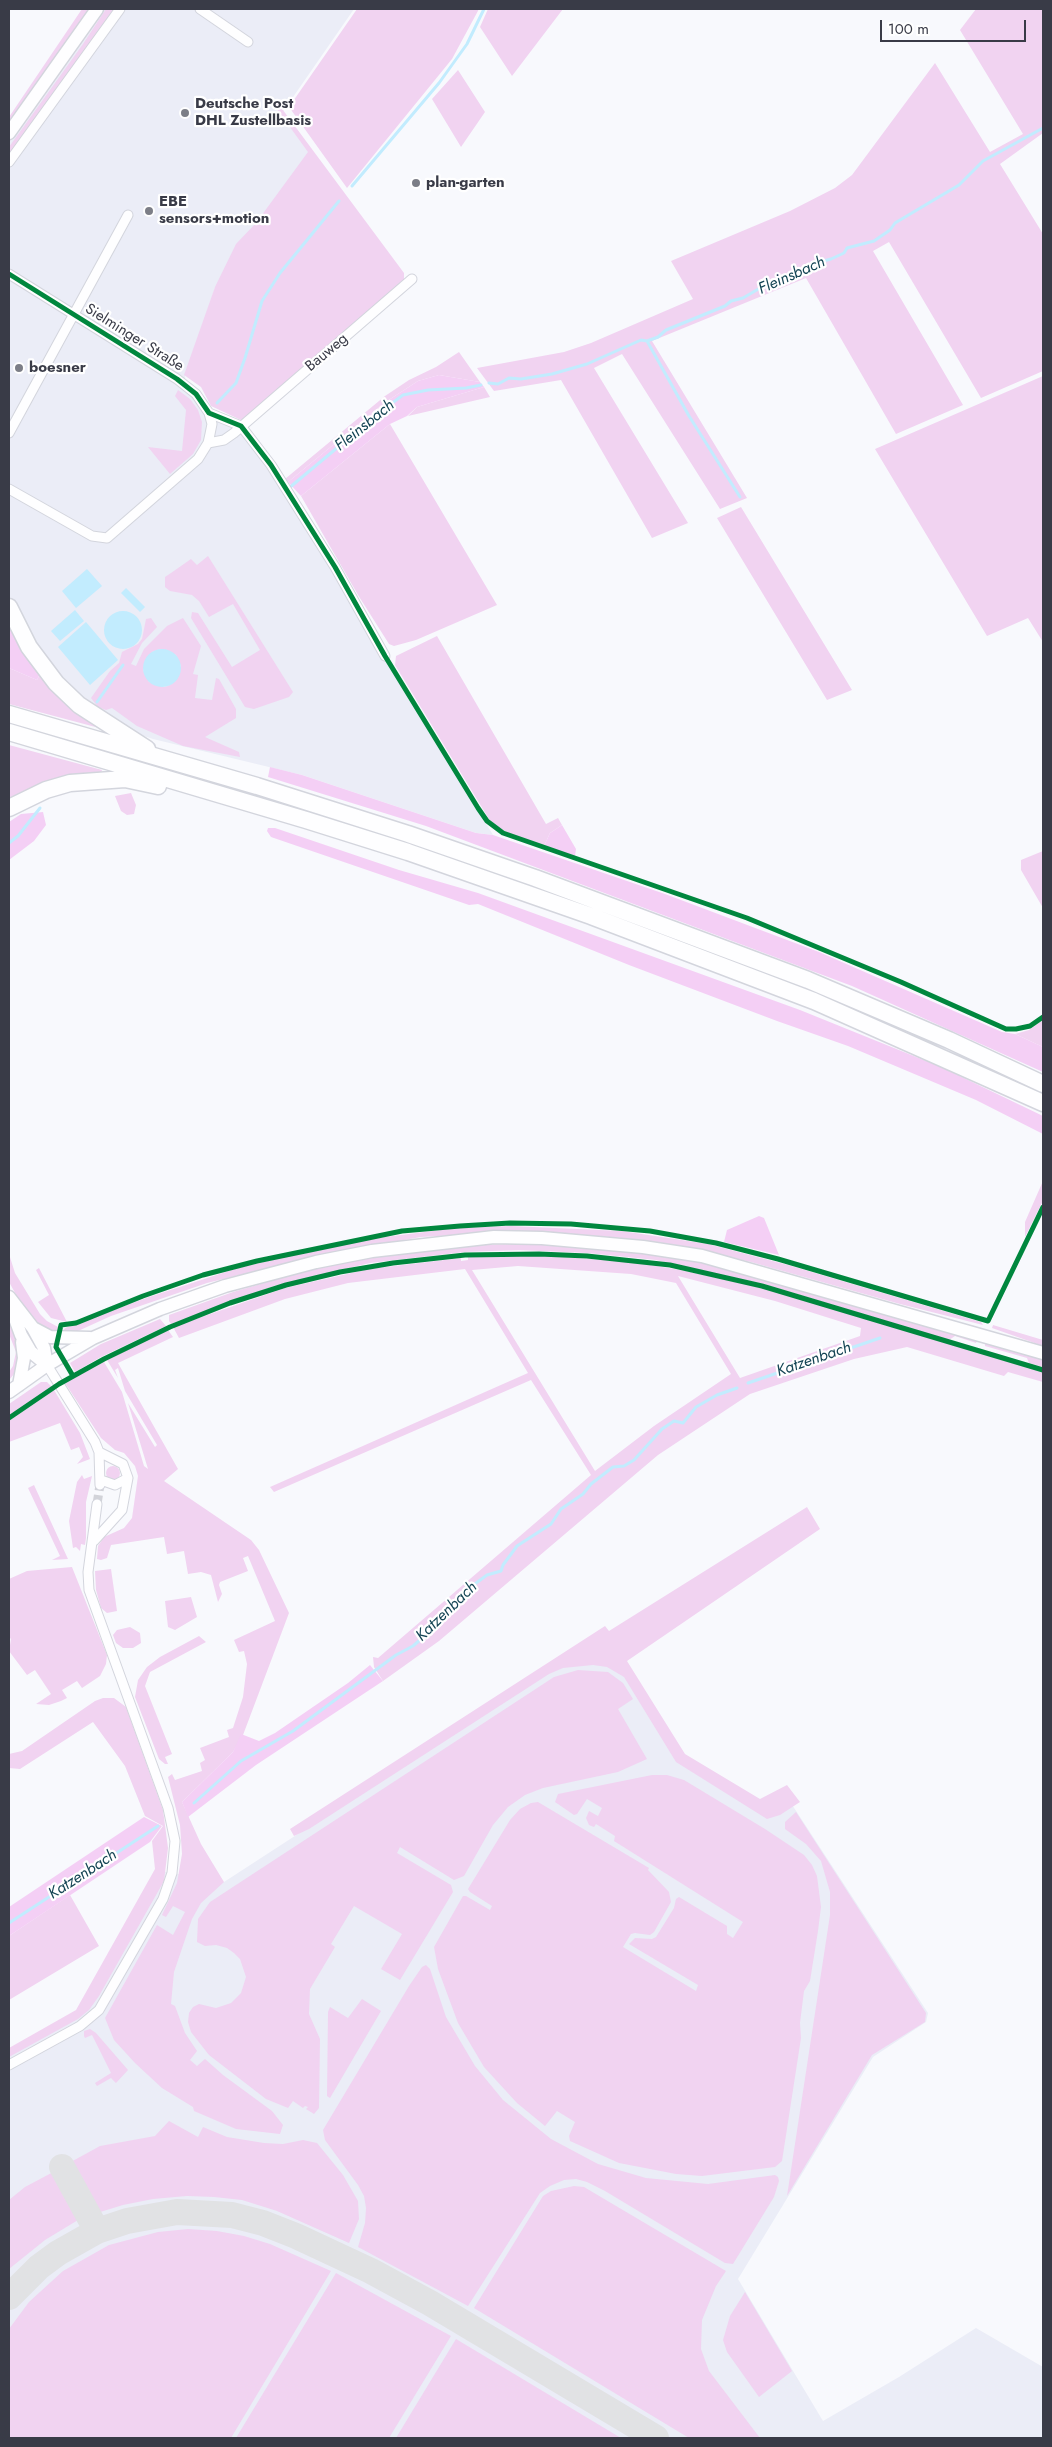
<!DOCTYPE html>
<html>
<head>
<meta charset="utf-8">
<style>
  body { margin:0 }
  #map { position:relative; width:1052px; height:2447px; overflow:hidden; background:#f8f9fd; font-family:Jost,sans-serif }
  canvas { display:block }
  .frame { position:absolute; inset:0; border:10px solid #393b47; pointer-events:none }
  .scale { position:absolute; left:880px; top:20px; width:146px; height:22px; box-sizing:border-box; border:2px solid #393b47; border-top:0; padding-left:6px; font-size:15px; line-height:18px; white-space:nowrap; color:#393b47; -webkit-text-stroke:4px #fff; paint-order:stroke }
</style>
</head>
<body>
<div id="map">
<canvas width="1052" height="2447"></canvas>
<div class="frame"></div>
<div class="scale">100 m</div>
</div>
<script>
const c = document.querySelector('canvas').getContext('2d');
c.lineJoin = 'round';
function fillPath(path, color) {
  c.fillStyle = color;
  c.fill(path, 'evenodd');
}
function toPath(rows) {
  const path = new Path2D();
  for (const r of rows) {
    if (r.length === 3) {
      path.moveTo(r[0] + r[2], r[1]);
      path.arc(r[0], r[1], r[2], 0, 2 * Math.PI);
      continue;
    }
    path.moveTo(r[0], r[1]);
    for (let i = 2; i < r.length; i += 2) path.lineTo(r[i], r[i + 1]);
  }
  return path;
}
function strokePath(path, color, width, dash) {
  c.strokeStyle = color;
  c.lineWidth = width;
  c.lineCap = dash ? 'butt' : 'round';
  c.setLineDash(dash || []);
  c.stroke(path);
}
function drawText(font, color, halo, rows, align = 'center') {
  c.font = font + ' Jost,sans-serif';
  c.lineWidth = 4.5;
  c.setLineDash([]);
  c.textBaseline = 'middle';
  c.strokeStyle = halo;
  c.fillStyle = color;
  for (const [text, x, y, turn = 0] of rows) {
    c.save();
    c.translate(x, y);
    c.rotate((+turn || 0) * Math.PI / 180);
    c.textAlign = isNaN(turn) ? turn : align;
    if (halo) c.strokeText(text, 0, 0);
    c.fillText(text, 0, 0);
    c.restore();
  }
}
fillPath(toPath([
  [97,9,354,9,282,113,311,151,215,288,185,376,186,385,220,417,255,443,493,835,476,833,302,775,153,739,105,723,79,705,9,607,9,133],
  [598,1639,609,1641,677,1756,764,1807,785,1794,928,2013,926,2022,873,2057,738,2279,823,2421,899,2377,976,2328,1043,2367,1043,2438,9,2438,9,2049,78,2011,156,1870,224,1882]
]), '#ebedf7');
fillPath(toPath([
  [82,9,93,9,9,128,9,117],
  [106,9,114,9,9,156,9,147,83,44],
  [357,9,479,9,452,59,347,188,289,107],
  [488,9,563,9,512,76,480,27],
  [976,9,1043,9,1043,133,1000,164,1043,234,1043,371,981,398,889,242,873,251,963,405,896,434,806,278,652,341,747,498,720,509,622,354,594,368,688,523,652,538,561,380,494,391,477,368,564,352,591,343,693,299,671,261,790,211,835,188,852,175,935,63,990,152,1023,134,960,30],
  [458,70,485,112,461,147,432,99],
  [277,102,404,273,404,280,243,421,211,406,201,387,184,375,215,287,236,244,256,223,308,152,274,105],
  [459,352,480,382,439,375,418,381,384,403,288,482,285,479,385,396,409,380,436,367],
  [1043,376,1043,642,1028,618,987,636,875,449],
  [484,387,490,397,408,416,417,407],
  [178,390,190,399,198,410,202,422,201,440,193,454,170,474,148,447,182,451,186,410,175,396],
  [390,424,497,605,416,640,394,646,389,644,358,595,301,496],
  [741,507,852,690,827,700,717,518],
  [208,556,293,692,289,697,254,709,245,707,191,618,192,612,198,613,232,667,260,650,233,604,209,617,199,601,192,595,170,591,165,587,165,577,171,573,191,559,197,565],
  [9,614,103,729,9,704,9,668,37,680,40,674,17,643,9,626],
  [151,618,157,627,142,643,131,664,136,666,144,649,167,626,183,618,201,646,193,674,198,675,195,698,212,700,216,678,219,679,236,709,236,718,205,737,239,752,240,757,183,746,137,726,112,708,106,710,98,707,91,698,110,671,119,663,122,652,138,644,142,639,146,619],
  [160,649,176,655,181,666,168,686,164,687,149,682,143,670,152,652],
  [437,636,546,824,558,818,562,825,550,833,544,846,520,839,499,828,489,819,395,665,396,656],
  [9,745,102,770,101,773,9,801],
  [131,793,136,805,134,814,127,815,121,811,115,796],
  [1043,851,1043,908,1021,870,1021,860],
  [1043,1020,1043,1047,1015,1034,1029,1030],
  [1043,1181,1043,1201,1025,1237,1025,1222],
  [511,1226,622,1231,708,1244,788,1265,981,1322,983,1325,900,1304,751,1262,688,1248,622,1238,560,1233,510,1232,421,1237,324,1254,207,1283,111,1316,78,1331,61,1334,65,1328,149,1297,238,1268,324,1248,385,1237,456,1228],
  [518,1244,586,1246,684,1258,737,1270,978,1339,976,1343,955,1336,949,1340,764,1284,656,1260,587,1253,519,1250,465,1252,370,1263,274,1286,171,1324,169,1321,169,1315,233,1292,333,1263,375,1256,472,1245],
  [9,1254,15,1273,40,1314,47,1321,58,1327,57,1333,50,1332,37,1323,19,1300,9,1282],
  [536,1255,633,1262,686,1271,763,1288,1043,1372,1043,1382,1008,1372,1004,1376,907,1347,854,1359,750,1394,658,1455,439,1641,383,1681,374,1667,373,1657,378,1658,591,1475,531,1380,274,1492,270,1487,528,1373,465,1269,348,1283,285,1299,179,1338,173,1327,285,1288,369,1269,461,1258,461,1261,468,1260,468,1257],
  [518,1266,631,1274,676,1283,731,1374,654,1426,595,1471,472,1270],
  [678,1276,775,1301,861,1328,860,1336,740,1378],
  [39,1268,67,1322,51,1318,38,1302,49,1295,36,1270],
  [160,1319,166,1326,101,1357,75,1372,70,1363,101,1344],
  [9,1320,20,1349,15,1373,9,1380,9,1372,13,1366,16,1352,9,1334],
  [993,1325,1043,1340,1043,1346,992,1328],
  [168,1330,173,1337,118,1363,178,1469,164,1481,251,1540,259,1550,289,1613,243,1735,233,1752,182,1802,201,1844,224,1882,201,1903,192,1919,174,1972,171,2004,175,2006,185,2033,197,2051,190,2060,197,2066,205,2059,223,2075,272,2111,283,2125,280,2134,236,2129,194,2111,193,2107,162,2088,135,2063,114,2040,105,2018,157,1925,173,1935,185,1912,173,1906,166,1917,162,1915,177,1883,182,1854,180,1825,168,1777,172,1774,175,1780,202,1771,200,1763,205,1760,200,1748,229,1737,227,1730,233,1728,243,1697,247,1664,244,1651,239,1652,234,1640,275,1621,248,1556,243,1558,248,1571,220,1582,219,1585,222,1594,218,1602,211,1575,201,1572,188,1574,184,1551,167,1554,164,1537,111,1545,107,1558,101,1560,97,1559,98,1546,104,1537,124,1528,132,1518,138,1476,135,1466,124,1453,115,1450,101,1438,65,1383,104,1362,122,1392,144,1466,148,1469,128,1403,155,1447,157,1445,125,1391,118,1368,115,1370,118,1378,107,1360],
  [985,1342,1043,1360,1043,1367,1029,1363,1027,1358,985,1346],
  [41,1382,47,1382,52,1387,9,1416,9,1404],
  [54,1390,80,1433,90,1459,77,1464,83,1457,79,1447,71,1450,60,1423,9,1442,9,1421],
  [113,1473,7],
  [82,1475,84,1479,92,1476,86,1502,86,1538,85,1545,81,1544,80,1551,76,1547,73,1548,69,1521,77,1482],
  [34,1485,68,1559,52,1560,60,1556,28,1488],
  [807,1507,820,1529,627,1661,685,1754,760,1799,787,1785,800,1802,780,1815,767,1819,676,1762,624,1677,607,1667,593,1665,563,1668,549,1674,309,1829,294,1836,290,1829,605,1626,609,1631],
  [72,1567,107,1655,106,1664,100,1676,82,1688,77,1681,62,1690,67,1698,61,1701,49,1705,36,1704,51,1694,35,1670,27,1675,9,1651,11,1639,9,1637,9,1579,27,1571],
  [111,1569,117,1611,107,1613,101,1608,96,1590,95,1571],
  [191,1597,197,1617,175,1630,168,1627,165,1601],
  [130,1627,140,1633,141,1643,133,1648,123,1648,116,1643,113,1635,117,1630],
  [199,1636,206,1642,150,1672,145,1686,172,1754,165,1757,168,1764,165,1764,159,1759,135,1697,138,1680,147,1667,160,1657],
  [578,1670,608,1672,623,1683,633,1699,618,1709,647,1759,618,1772,543,1788,525,1795,508,1807,493,1825,464,1876,454,1880,400,1847,397,1853,451,1885,453,1892,400,1980,381,1969,402,1934,354,1906,331,1944,335,1947,310,1989,309,2014,320,2039,319,2108,314,2114,306,2109,308,2107,305,2106,303,2108,293,2101,288,2108,266,2099,209,2055,191,2032,188,2022,189,2013,193,2007,199,2004,216,2008,231,2003,241,1993,246,1977,240,1959,234,1953,227,1948,216,1945,205,1946,197,1942,198,1919,210,1902,554,1677],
  [103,1698,114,1698,126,1707,163,1810,168,1848,164,1881,99,1996,89,2010,78,2019,9,2057,9,2048,76,2010,155,1869,152,1841,163,1826,145,1816,125,1766,93,1722,20,1769,9,1768,9,1754,22,1751,95,1701],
  [652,1775,667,1775,684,1780,765,1829,804,1855,812,1865,817,1876,821,1907,818,1931,810,1981,804,1991,800,2023,801,2038,782,2161,775,2167,702,2176,676,2174,619,2163,570,2141,569,2136,575,2122,557,2111,545,2126,517,2103,484,2067,458,2023,438,1969,434,1947,463,1896,466,1896,490,1910,492,1906,470,1892,468,1889,510,1820,520,1809,531,1803,538,1802,649,1868,648,1870,669,1892,671,1902,654,1932,650,1935,635,1933,631,1934,623,1947,696,1991,698,1985,629,1944,635,1938,652,1939,656,1937,674,1908,676,1899,679,1897,727,1926,727,1934,733,1938,743,1922,614,1841,615,1836,596,1824,594,1827,589,1825,586,1818,589,1811,598,1816,602,1808,587,1799,577,1814,574,1815,555,1802,558,1794],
  [796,1812,926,2013,925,2022,872,2055,787,2196,830,1915,830,1892,821,1861,806,1844,785,1829,785,1822],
  [70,1895,99,1946,9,2000,9,1936],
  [426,1965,430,1969,446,2017,475,2066,503,2100,551,2139,598,2164,646,2178,708,2184,775,2175,778,2177,779,2181,774,2197,733,2264,725,2263,605,2191,587,2182,576,2179,564,2180,550,2186,540,2193,468,2306,358,2247,365,2223,366,2208,364,2196,358,2185,325,2140,323,2130,409,1986,422,1967],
  [362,1999,381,2011,330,2098,327,2096,328,2012,330,2007,348,2018],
  [90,2029,96,2033,128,2070,116,2083,111,2078,97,2086,95,2083,111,2073,92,2035,85,2038,84,2036,84,2031],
  [169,2121,198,2137,203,2127,227,2137,264,2143,283,2144,303,2140,317,2143,343,2175,358,2201,359,2219,349,2243,277,2211,242,2200,214,2197,187,2196,153,2199,123,2205,97,2213,69,2163,100,2146,155,2136],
  [57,2170,83,2217,45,2240,9,2269,9,2200,25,2187],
  [574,2186,584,2187,726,2271,716,2286,702,2320,701,2349,709,2371,760,2438,689,2438,474,2308,543,2196,551,2191],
  [188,2229,217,2231,244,2236,270,2244,331,2271,231,2438,9,2438,9,2329,29,2302,63,2271,109,2245,158,2232],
  [336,2273,451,2336,389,2438,236,2438],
  [745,2292,792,2371,759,2397,727,2352,723,2340,730,2316],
  [456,2339,621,2438,396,2438]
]), '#f1d3f1');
fillPath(toPath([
  [439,375,480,382,484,387,417,407,407,416,390,424,301,496,288,482,384,403,418,381],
  [9,626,17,643,40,674,37,680,9,668],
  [270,767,302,775,476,833,493,835,665,894,819,952,1002,1032,1015,1034,1043,1047,1043,1072,852,986,426,826,268,777],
  [43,812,46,825,34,841,9,860,9,822,21,814],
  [562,825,576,849,575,856,544,846,550,833],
  [268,828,275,828,399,870,478,893,800,1010,941,1067,1043,1116,1043,1134,976,1100,848,1046,777,1021,629,965,478,904,469,905,271,837,267,831],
  [759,1216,764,1218,779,1255,724,1242,727,1230],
  [370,1665,383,1681,256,1765,188,1817,182,1802,233,1752,241,1734,259,1741,275,1733,348,1683],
  [144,1817,162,1826,150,1842,9,1936,9,1907]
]), '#f4cff5');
fillPath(toPath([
  [87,569,102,586,76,608,62,591],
  [126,588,145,607,140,612,121,593],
  [75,610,84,621,60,641,51,631],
  [123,630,19],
  [86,622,118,660,90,685,58,647],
  [162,668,19]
]), '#c2ecfe');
strokePath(toPath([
  [352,186,439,83,467,44,484,9],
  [647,341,689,416,740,497],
  [489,383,498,384,509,378,521,379,552,374,587,364,641,340,647,341,658,337,666,330,725,306,731,301,743,298,767,284,773,284,777,278,783,279,813,267,816,263,831,259,844,253,847,248,874,241,890,230,895,223,959,185,983,161,1043,128],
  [217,403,236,383,245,358,262,301,280,273,339,201],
  [289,488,380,412,403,395,428,390,466,388,481,385],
  [97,702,123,665],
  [9,843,18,836,40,808],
  [748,1383,880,1338],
  [194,1803,241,1761,293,1731,396,1655,413,1646,441,1622,458,1605,468,1589,487,1575,501,1571,503,1565,517,1546,551,1524,561,1509,583,1494,591,1484,613,1467,624,1466,634,1460,662,1429,674,1421,683,1423,696,1407,717,1395,737,1388],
  [9,1923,158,1826]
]), '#c2ecfe', 3);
strokePath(toPath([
  [62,2167,97,2231],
  [9,2297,39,2267,58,2253,97,2231,127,2221,177,2212,232,2215,263,2223,296,2236,371,2271,430,2303,656,2438]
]), '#e1e2e4', 26);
strokePath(toPath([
  [97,1504,100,1485]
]), '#d2d3d9', 9, [9, 4.5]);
const street = toPath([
  [200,9,248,42],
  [9,162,120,9],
  [9,274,177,379,196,394,209,413,241,426],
  [241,426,271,465,335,567,385,656],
  [9,433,128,215],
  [208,443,224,440,234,433,412,279],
  [9,489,92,536,107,538,198,459,208,443,210,434,212,424,209,413],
  [47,1365,95,1442,99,1452,100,1485],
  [101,1480,115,1485,128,1478],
  [94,1541,122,1510,128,1478,123,1464,99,1452],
  [9,2065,80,2026,99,2010,163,1899,172,1873,175,1841,168,1808,89,1590,88,1572,97,1504]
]);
const secondary = toPath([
  [9,133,97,9],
  [9,1297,33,1328,44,1348,47,1365],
  [9,1302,21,1335,31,1352,47,1365],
  [33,1328,50,1337,90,1338],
  [19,1385,24,1358,22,1342],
  [9,1392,47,1365,93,1338,160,1309,225,1286,316,1262,372,1251,494,1237,542,1238,643,1247,702,1256,1043,1353]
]);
const highway = toPath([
  [9,607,29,647,56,683,79,705,147,749],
  [9,714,257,786,408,834,535,878,808,980,949,1040,1043,1084],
  [9,732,306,820,408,852,591,916,814,1001,1043,1103],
  [9,808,46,790,70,783,125,779,158,786]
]);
strokePath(street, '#d3d5dd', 11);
strokePath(secondary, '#d3d5dd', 15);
strokePath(highway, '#d3d5dd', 19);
strokePath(street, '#fefeff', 9);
strokePath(secondary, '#fefeff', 12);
strokePath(highway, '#fefeff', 16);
strokePath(toPath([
  [9,274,177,379,196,394,209,413,241,426,271,465,335,567,385,656,478,808,487,821,503,833,747,918,901,982,1006,1029,1016,1029,1030,1026,1043,1017],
  [73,1376,56,1347,61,1325,76,1323,143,1296,203,1275,257,1261,402,1231,460,1226,510,1223,571,1224,650,1231,716,1243,778,1259,988,1321,1043,1207],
  [9,1418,59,1384,104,1359,170,1327,230,1303,286,1285,340,1272,393,1263,465,1255,539,1254,587,1256,670,1265,762,1286,1043,1370]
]), '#00873e', 5);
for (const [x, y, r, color] of [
  [185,113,5,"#7c7e87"],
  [416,183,5,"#7c7e87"],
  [149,211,5,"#7c7e87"],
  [19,368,5,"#7c7e87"]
]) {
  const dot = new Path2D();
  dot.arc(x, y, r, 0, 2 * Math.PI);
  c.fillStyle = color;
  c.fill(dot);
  strokePath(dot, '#fff', 2);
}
drawText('bold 15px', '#393b47', '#fff', [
  ["Deutsche Post",195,104],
  ["DHL Zustellbasis",195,121],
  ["plan-garten",426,183],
  ["EBE",159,202],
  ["sensors+motion",159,219],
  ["boesner",29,368]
], 'left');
drawText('15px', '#393b47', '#fff', [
  ["Sielminger Straße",134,338,32],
  ["Bauweg",327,353,-40]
]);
drawText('italic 16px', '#144454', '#fff', [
  ["Fleinsbach",792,276,-24],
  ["Fleinsbach",365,426,-39],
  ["Katzenbach",814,1360,-19],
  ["Katzenbach",447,1612,-44],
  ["Katzenbach",83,1875,-33]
]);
</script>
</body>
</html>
